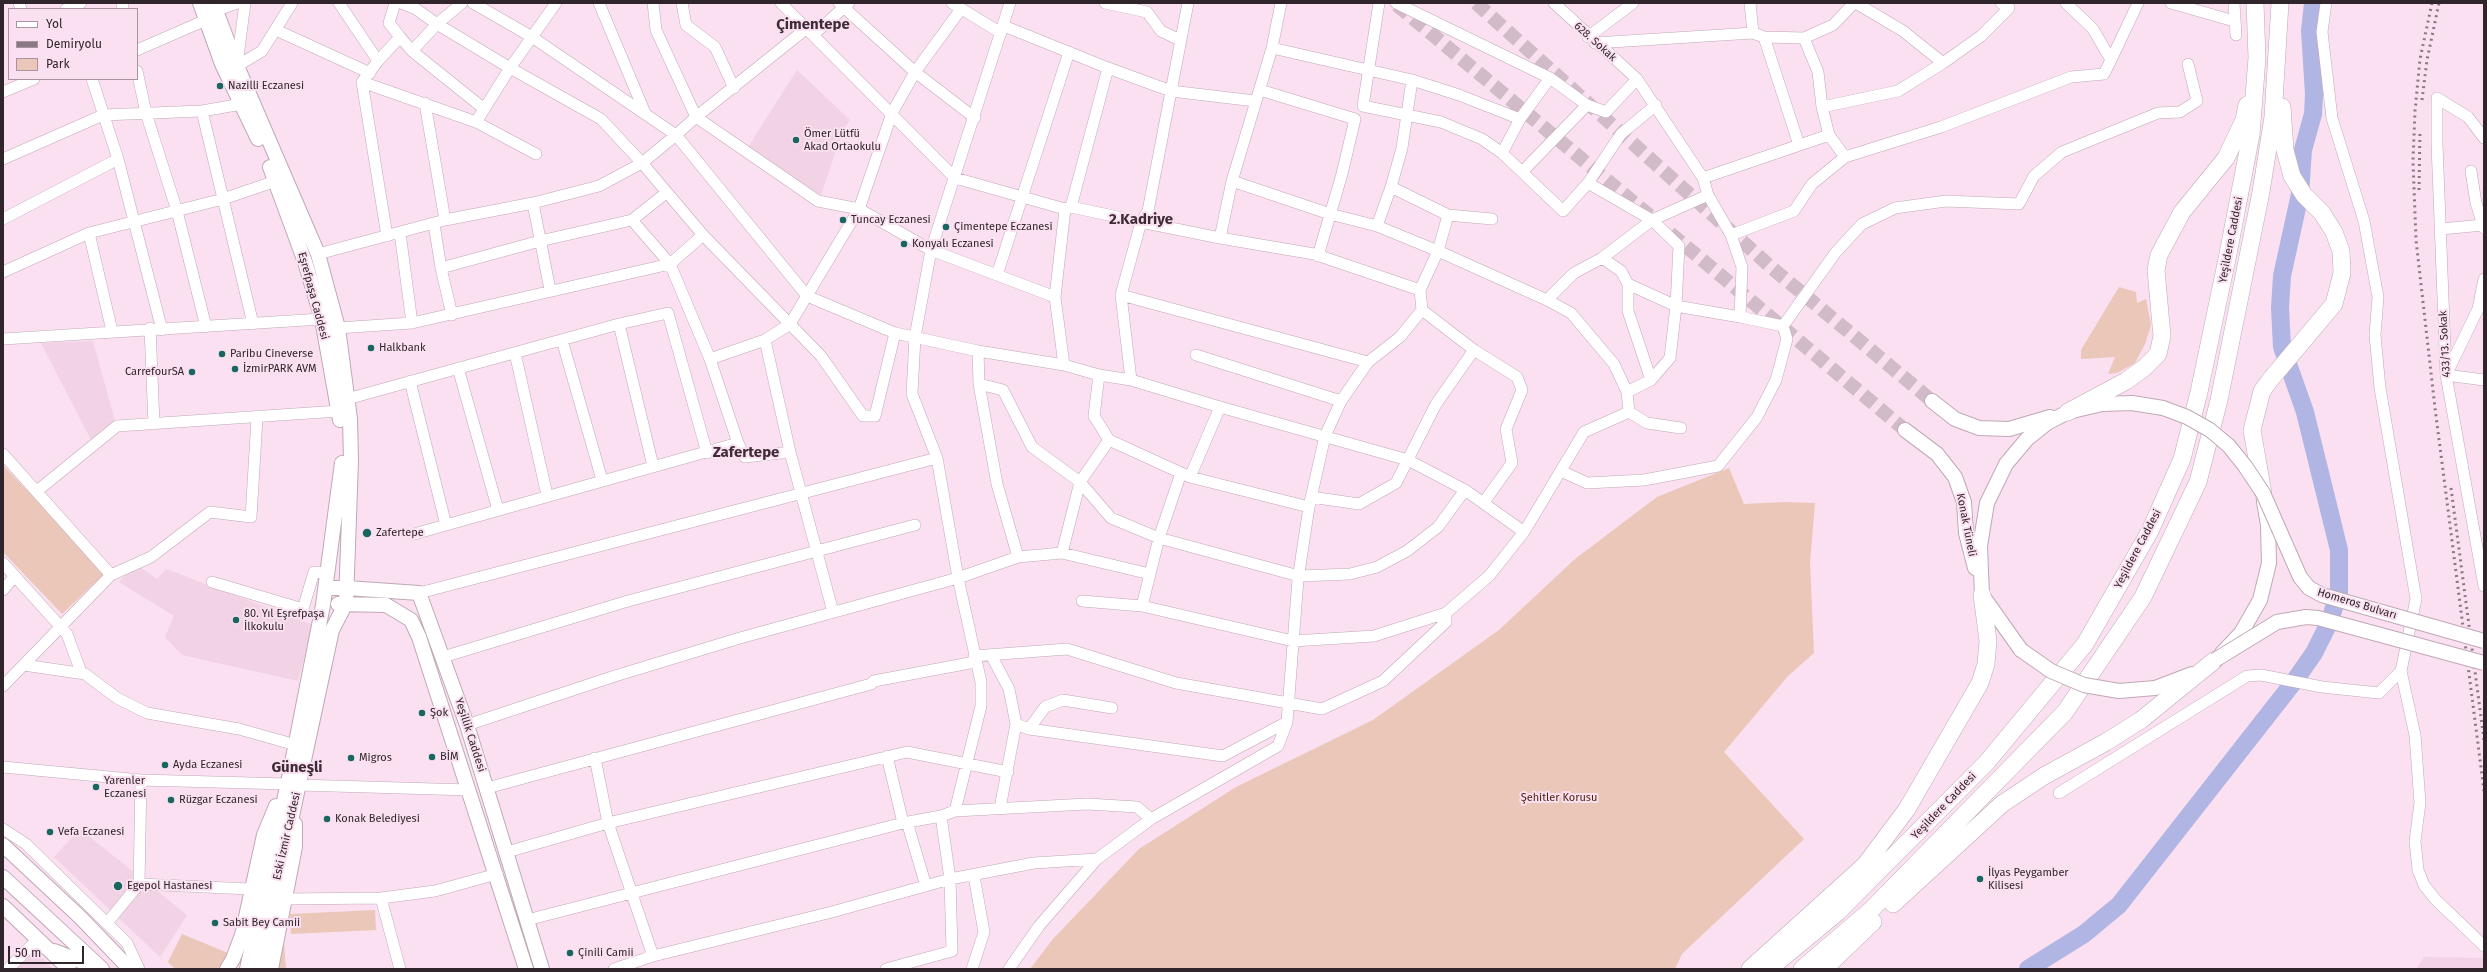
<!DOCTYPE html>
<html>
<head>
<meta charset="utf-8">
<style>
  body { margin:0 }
  #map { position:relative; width:2487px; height:972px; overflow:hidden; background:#fae0f0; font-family:"Fira Sans",sans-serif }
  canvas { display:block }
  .frame { position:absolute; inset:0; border:4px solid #2f252b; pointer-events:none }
  .legend { position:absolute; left:8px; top:8px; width:130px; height:72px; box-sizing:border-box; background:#fae0f0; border:1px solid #a995a1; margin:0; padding:5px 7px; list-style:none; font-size:12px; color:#2f252b }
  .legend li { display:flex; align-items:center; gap:8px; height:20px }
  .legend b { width:20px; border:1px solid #a995a1 }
  .scale { position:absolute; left:8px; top:946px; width:76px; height:18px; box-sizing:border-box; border:2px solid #2f252b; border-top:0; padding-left:5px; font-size:12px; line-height:14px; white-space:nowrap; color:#2f252b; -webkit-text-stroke:3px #fae0f0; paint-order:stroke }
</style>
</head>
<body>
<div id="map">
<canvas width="2487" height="972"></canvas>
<div class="frame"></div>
<ul class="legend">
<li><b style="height:5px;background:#fff"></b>Yol</li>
<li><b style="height:5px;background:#8a7984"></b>Demiryolu</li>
<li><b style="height:11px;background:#eac7b9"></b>Park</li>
</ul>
<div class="scale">50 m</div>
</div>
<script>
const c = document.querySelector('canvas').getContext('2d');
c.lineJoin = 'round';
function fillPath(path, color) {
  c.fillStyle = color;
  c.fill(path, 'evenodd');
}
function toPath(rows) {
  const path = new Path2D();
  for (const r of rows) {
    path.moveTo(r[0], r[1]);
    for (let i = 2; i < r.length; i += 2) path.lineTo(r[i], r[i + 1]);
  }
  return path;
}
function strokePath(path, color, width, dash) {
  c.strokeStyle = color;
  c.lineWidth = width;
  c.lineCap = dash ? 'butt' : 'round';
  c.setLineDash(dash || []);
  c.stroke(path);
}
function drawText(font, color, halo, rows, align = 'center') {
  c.font = font + ' "Fira Sans",sans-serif';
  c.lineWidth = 4;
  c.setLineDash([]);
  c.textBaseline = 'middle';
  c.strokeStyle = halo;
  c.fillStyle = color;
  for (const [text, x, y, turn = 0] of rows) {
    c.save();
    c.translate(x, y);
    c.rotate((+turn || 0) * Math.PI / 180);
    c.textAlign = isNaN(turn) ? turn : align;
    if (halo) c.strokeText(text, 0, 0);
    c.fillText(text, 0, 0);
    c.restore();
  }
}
fillPath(toPath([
  [797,70,850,120,843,130,821,195,747,149],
  [93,341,115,421,91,440,41,343],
  [136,564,157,579,166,569,313,625,298,681,182,655,165,637,174,616,119,582],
  [80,829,187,915,160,957,54,857],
  [35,951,53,969,17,969],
  [2424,957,2483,958,2484,969,2416,969]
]), '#f2d2e5');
fillPath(toPath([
  [2119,287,2136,292,2137,303,2146,299,2151,325,2145,344,2135,363,2117,373,2108,374,2115,357,2081,359,2081,350],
  [3,465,105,573,62,614,3,552],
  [1729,468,1744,504,1785,502,1815,503,1810,563,1814,653,1788,676,1724,752,1804,839,1682,954,1675,969,1030,969,1053,939,1139,849,1236,787,1373,720,1499,630,1575,559,1657,497],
  [375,910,376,930,291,934,290,914],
  [182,934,228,953,219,969,175,969,168,962],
  [279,942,284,943,286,969,276,969]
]), '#eac7b9');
strokePath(toPath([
  [2028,969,2084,934,2119,905,2293,683,2314,653,2329,623,2339,592,2339,550,2305,412,2282,347,2280,308,2282,276,2300,194,2303,150,2313,114,2314,94,2310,31,2313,3]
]), '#b0b5e4', 18);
strokePath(toPath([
  [1476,3,1772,268,1932,401],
  [1397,5,1650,216],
  [1670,233,1905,430]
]), '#d1bbc9', 14, [14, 7]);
const minor = toPath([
  [19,3,21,9],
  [122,3,123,9],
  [339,3,378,61],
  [395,3,389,23,400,37],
  [401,3,416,9,437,24,510,68,601,119,642,163,703,235,821,356,863,416,875,416,895,333],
  [473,3,532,37,676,135,696,117,818,201,859,209,931,250,1055,297],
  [599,3,645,113],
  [653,3,656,30,696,117,807,28],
  [682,3,686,25,715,47,734,88],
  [781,3,955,178,1065,209],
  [839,3,915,72,975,118],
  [952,3,1001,33],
  [1105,3,1147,12,1161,31,1180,40],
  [1281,3,1272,48,1232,181,1220,238,1314,254,1420,290,1422,310,1474,350,1517,377,1522,390,1506,429,1512,463,1484,502],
  [1379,3,1363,106,1441,122,1482,139,1502,153,1563,211,1588,183,1652,220,1679,246,1676,306,1740,317,1742,267,1731,235,1708,195,1703,178,1637,79,1554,3],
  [1396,3,1550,78,1587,105,1606,112,1637,79],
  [1750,3,1753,33,1764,37,1804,38,1833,25,1854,3],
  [1856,3,1903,31,1943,63,1981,36,2009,8,2001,3],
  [2171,3,2234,21],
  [2234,3,2236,35],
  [2326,3,2322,32,2332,118,2364,221,2378,297,2375,335,2380,388,2416,599,2401,671,2415,735,2420,803,2415,841,2418,870,2424,885,2435,899,2484,946],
  [66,9,81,3],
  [214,11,237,3],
  [1004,26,1108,68,1171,91,1255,101],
  [276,30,370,73],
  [814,34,849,3],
  [1588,37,1633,3],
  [1764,37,1799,145],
  [1804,38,1818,72,1822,107,1829,135],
  [1595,43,1753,33],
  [1272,48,1412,80,1459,95,1520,119,1550,78],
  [137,50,206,20],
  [412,51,483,108],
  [2111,60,2138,3],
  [237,64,245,3],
  [229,65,237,66,262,51,292,3],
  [137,71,146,113,177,211,206,327],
  [92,79,118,159,162,330],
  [1412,80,1402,148,1391,187,1448,215],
  [362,82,476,122,536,154],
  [1260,90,1355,119,1342,174,1318,256],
  [3,92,34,79],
  [2437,98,2437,144,2446,375,2484,586],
  [2437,98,2468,117,2484,138],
  [425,103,445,220],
  [1822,107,1898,91,1943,63],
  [202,111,253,324],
  [476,122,510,68,556,3],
  [1502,153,1520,119],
  [3,159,103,115,202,111,242,104],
  [2471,171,2476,203,2484,228],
  [1522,172,1587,105],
  [1703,178,1829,135,1845,157,1941,127,2071,77,2104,74,2111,60,2093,29,2066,3],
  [1232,181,1330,214,1377,226,1438,251,1420,290],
  [1588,183,1621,134,1656,105],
  [533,203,550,290],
  [1071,207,1108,68],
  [3,219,118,159],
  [1492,219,1448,215,1438,251,1547,300,1574,273,1602,258,1652,220,1708,195],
  [632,220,670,264,710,359,738,443,745,457,790,452],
  [434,224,441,268,452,315],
  [1377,226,1391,187],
  [2441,229,2483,225],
  [89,233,112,331],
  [400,233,412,323],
  [1731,235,1794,211,1812,184,1845,157],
  [387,236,362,82,378,61,400,37,412,51,437,24,462,3],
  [318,254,445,220,533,203,599,186,642,163,676,135,807,296,895,333,978,351,1064,365,1099,375,1131,380,1220,407,1408,460,1465,490,1524,532],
  [1602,258,1621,271,1628,284,1676,306,1670,358,1651,380],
  [441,268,540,241,632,220,666,193],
  [3,272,89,233,223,199,276,181],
  [997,275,1069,52],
  [2484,279,2478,309,2446,375,2484,380],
  [1121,295,1368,362],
  [1740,317,1783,326],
  [619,324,653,466],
  [150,328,154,424],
  [338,328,412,323,670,264,703,235],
  [3,339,322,319],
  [562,340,602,480],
  [765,340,790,452,833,612],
  [978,351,979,384,997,484,1018,557],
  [515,353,547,495],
  [1196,355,1341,401],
  [710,359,765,340,790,324,859,209,892,113,915,72,961,9],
  [1064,365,1055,297,1065,209,1071,207,1141,222,1148,211,1188,3],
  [458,368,498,510],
  [1099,375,1094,416,1109,440,1190,477,1309,507],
  [1131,380,1121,295,1141,222,1220,238],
  [410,381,446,525],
  [979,384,1003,390,1032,447,1080,482,1111,518,1159,538,1299,576,1350,574,1377,567,1407,551,1438,527,1465,490],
  [1627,392,1651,380,1628,311,1628,284],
  [347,399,619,324,668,313,707,453],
  [1629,412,1647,423,1681,428],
  [3,454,111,575],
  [1561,471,1587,483,1644,480,1718,466,1757,417,1776,380,1787,339,1783,326,1836,252,1862,224,1895,208,1946,201,2019,204,2034,176,2062,152,2158,113,2180,112,2197,101,2188,64],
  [1190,477,1220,407],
  [37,491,117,426,339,411],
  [1311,497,1359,504,1396,483,1436,404,1474,350],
  [414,534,738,443],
  [1062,553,1080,482,1109,440],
  [3,563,67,634,81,672],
  [212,582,303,609,314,572,328,573],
  [3,590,15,576],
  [419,593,937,458],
  [1082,601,1142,606,1293,641,1374,636,1446,613],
  [1142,606,1159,538,1181,473],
  [991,655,1009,689,1016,724,1000,808],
  [974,656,1067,649,1176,683,1322,709,1383,681,1446,622,1446,613,1489,576,1524,532,1584,432,1629,412,1627,392,1614,364,1571,313,1547,300],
  [443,657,628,601,915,525],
  [24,665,85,674,117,698,147,713,239,729,296,745],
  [3,686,111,575,151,557,210,512,251,517,257,418],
  [1016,724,1029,729,1223,756,1287,722],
  [467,725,615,676,740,638,958,578,1018,557,1062,553,1150,574],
  [1029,729,1045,707,1063,700,1112,708],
  [887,756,903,823],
  [595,758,608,823,653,956],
  [3,767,141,780,288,784],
  [299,785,469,790],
  [487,788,871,684,874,681,975,662],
  [2059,793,2247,676,2261,675,2322,687,2379,693,2401,671],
  [955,811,1087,804,1137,807,1151,819],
  [907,822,926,886],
  [3,829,26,844,127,943,139,969],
  [507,852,608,823,907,752,1008,772],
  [139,884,141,780],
  [381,898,400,969],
  [285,899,381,898,435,891,497,874],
  [527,920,903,823,941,816],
  [107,923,139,884,250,889],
  [8,969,38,939],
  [614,969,653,956,832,912,950,879,1034,863,1097,859],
  [886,969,952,951,950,879,941,816,955,811,981,706,981,682,958,578,937,458,912,394,915,337,931,250,1010,3],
  [972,969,984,932,974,876],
  [1009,969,1039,926,1097,859,1151,819,1278,746,1287,722,1298,579,1309,507,1325,436,1341,401,1368,362,1400,337,1422,310]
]);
const major = toPath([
  [200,3,222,64,258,139],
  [213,3,237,66,318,254,338,328,350,419,351,460,346,603,332,630,259,969],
  [270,167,305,262,322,319,340,420],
  [1932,401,1955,419,1979,428,2009,429,2050,417],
  [1905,430,1937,454,1955,477,1964,502,1966,533,1975,568],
  [326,588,347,588,419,593,467,725,542,969],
  [338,604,386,605,411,620,419,637,526,969],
  [2021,650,1982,595,1980,546,1987,503,2006,464,2027,439,2047,423,2068,412,2102,404,2132,403,2163,408],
  [2222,653,2241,633,2260,600,2269,563,2268,525,2264,502],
  [2155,688,2192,674],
  [3,845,81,918,130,969],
  [3,877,102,969],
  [3,906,69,969],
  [54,951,96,967],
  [227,969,233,959,242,935,264,835,276,806],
  [247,969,289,778,323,605,342,463],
  [271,969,295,847,295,824]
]);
const highway = toPath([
  [2068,412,2126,381,2144,368,2158,354,2162,336,2156,270,2159,255,2182,212,2226,158,2244,120,2247,105],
  [2263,493,2252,430,2262,391,2270,380,2334,304,2342,273,2341,251,2334,232,2322,213,2304,195,2292,176,2285,150,2282,107],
  [1893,904,2002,804,2044,776,2106,742,2141,720,2215,660],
  [1750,969,1865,865,1907,809,1980,683,1986,664,1988,641,1982,595],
  [1769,969,1838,912,1987,762,2085,644,2150,531,2182,459,2199,392,2227,259,2251,135,2257,58,2255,3],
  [1802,969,1871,910,2065,712,2143,597,2198,482,2219,400,2261,192,2273,117,2280,3],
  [1824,969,1873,922]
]);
strokePath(minor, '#c0a8b7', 12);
strokePath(major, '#c0a8b7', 16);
strokePath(highway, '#c0a8b7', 18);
strokePath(minor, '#fff', 11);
strokePath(major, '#fff', 14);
strokePath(highway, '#fff', 17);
strokePath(toPath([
  [2432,3,2420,59,2415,111,2413,161,2416,240,2435,408,2484,791],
  [2422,100,2427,60,2439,3],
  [2419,190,2420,130],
  [2451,488,2484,740]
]), '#8a7984', 3, [2, 4]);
const majorBridge = toPath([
  [2163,408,2187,417,2210,430,2229,446,2245,466,2263,493,2300,577,2309,588,2322,595,2484,641],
  [2021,650,2051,671,2084,685,2119,691,2155,688],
  [2215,660,2277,622,2306,617,2318,618,2484,663]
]);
strokePath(majorBridge, '#c0a8b7', 16, []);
strokePath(majorBridge, '#fff', 14);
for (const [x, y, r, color] of [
  [220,86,4,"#196660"],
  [796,140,4,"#196660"],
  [843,220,4,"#196660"],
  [946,227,4,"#196660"],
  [904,244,4,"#196660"],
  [371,348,4,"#196660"],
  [222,354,4,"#196660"],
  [235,369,4,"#196660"],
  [192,372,4,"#196660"],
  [367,533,5,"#196660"],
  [236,620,4,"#196660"],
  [422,713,4,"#196660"],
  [432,757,4,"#196660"],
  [351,758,4,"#196660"],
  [165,765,4,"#196660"],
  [96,787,4,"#196660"],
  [171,800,4,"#196660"],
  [327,819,4,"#196660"],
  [50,832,4,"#196660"],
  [1980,879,4,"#196660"],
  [118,886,5,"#196660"],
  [215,923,4,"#196660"],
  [570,953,4,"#196660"]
]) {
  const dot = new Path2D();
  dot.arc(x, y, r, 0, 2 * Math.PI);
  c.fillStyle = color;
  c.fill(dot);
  strokePath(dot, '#fae0f0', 1.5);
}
drawText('11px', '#2f252b', '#fae0f0', [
  ["628. Sokak",1595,42,42],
  ["Yeşildere Caddesi",2231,240,-79],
  ["Eşrefpaşa Caddesi",313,296,75],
  ["433/13. Sokak",2445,344,-93],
  ["Konak Tüneli",1966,525,79],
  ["Yeşildere Caddesi",2138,549,-62],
  ["Homeros Bulvarı",2357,604,17],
  ["Yeşillik Caddesi",470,735,72],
  ["Yeşildere Caddesi",1944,806,-46],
  ["Eski İzmir Caddesi",287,836,-77]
]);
drawText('11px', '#2f252b', '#fae0f0', [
  ["Nazilli Eczanesi",228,86],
  ["Ömer Lütfü",804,134],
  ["Akad Ortaokulu",804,147],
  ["Tuncay Eczanesi",851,220],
  ["Çimentepe Eczanesi",954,227],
  ["Konyalı Eczanesi",912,244],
  ["Halkbank",379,348],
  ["Paribu Cineverse",230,354],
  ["İzmirPARK AVM",243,369],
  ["CarrefourSA",184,372,"right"],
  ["Zafertepe",376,533],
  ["80. Yıl Eşrefpaşa",244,614],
  ["İlkokulu",244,627],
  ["Şok",430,713],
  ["BİM",440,757],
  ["Migros",359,758],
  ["Ayda Eczanesi",173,765],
  ["Yarenler",104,781],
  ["Eczanesi",104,794],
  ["Rüzgar Eczanesi",179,800],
  ["Konak Belediyesi",335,819],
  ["Vefa Eczanesi",58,832],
  ["İlyas Peygamber",1988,873],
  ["Kilisesi",1988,886],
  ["Egepol Hastanesi",127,886],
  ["Sabit Bey Camii",223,923],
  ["Çinili Camii",578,953]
], 'left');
drawText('11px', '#4d1f0a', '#fae0f0', [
  ["Şehitler Korusu",1559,798]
]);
drawText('bold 15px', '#3e2b37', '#fae0f0', [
  ["Çimentepe",813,25],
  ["2.Kadriye",1141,220],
  ["Zafertepe",746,453],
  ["Güneşli",297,768]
]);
</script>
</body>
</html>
